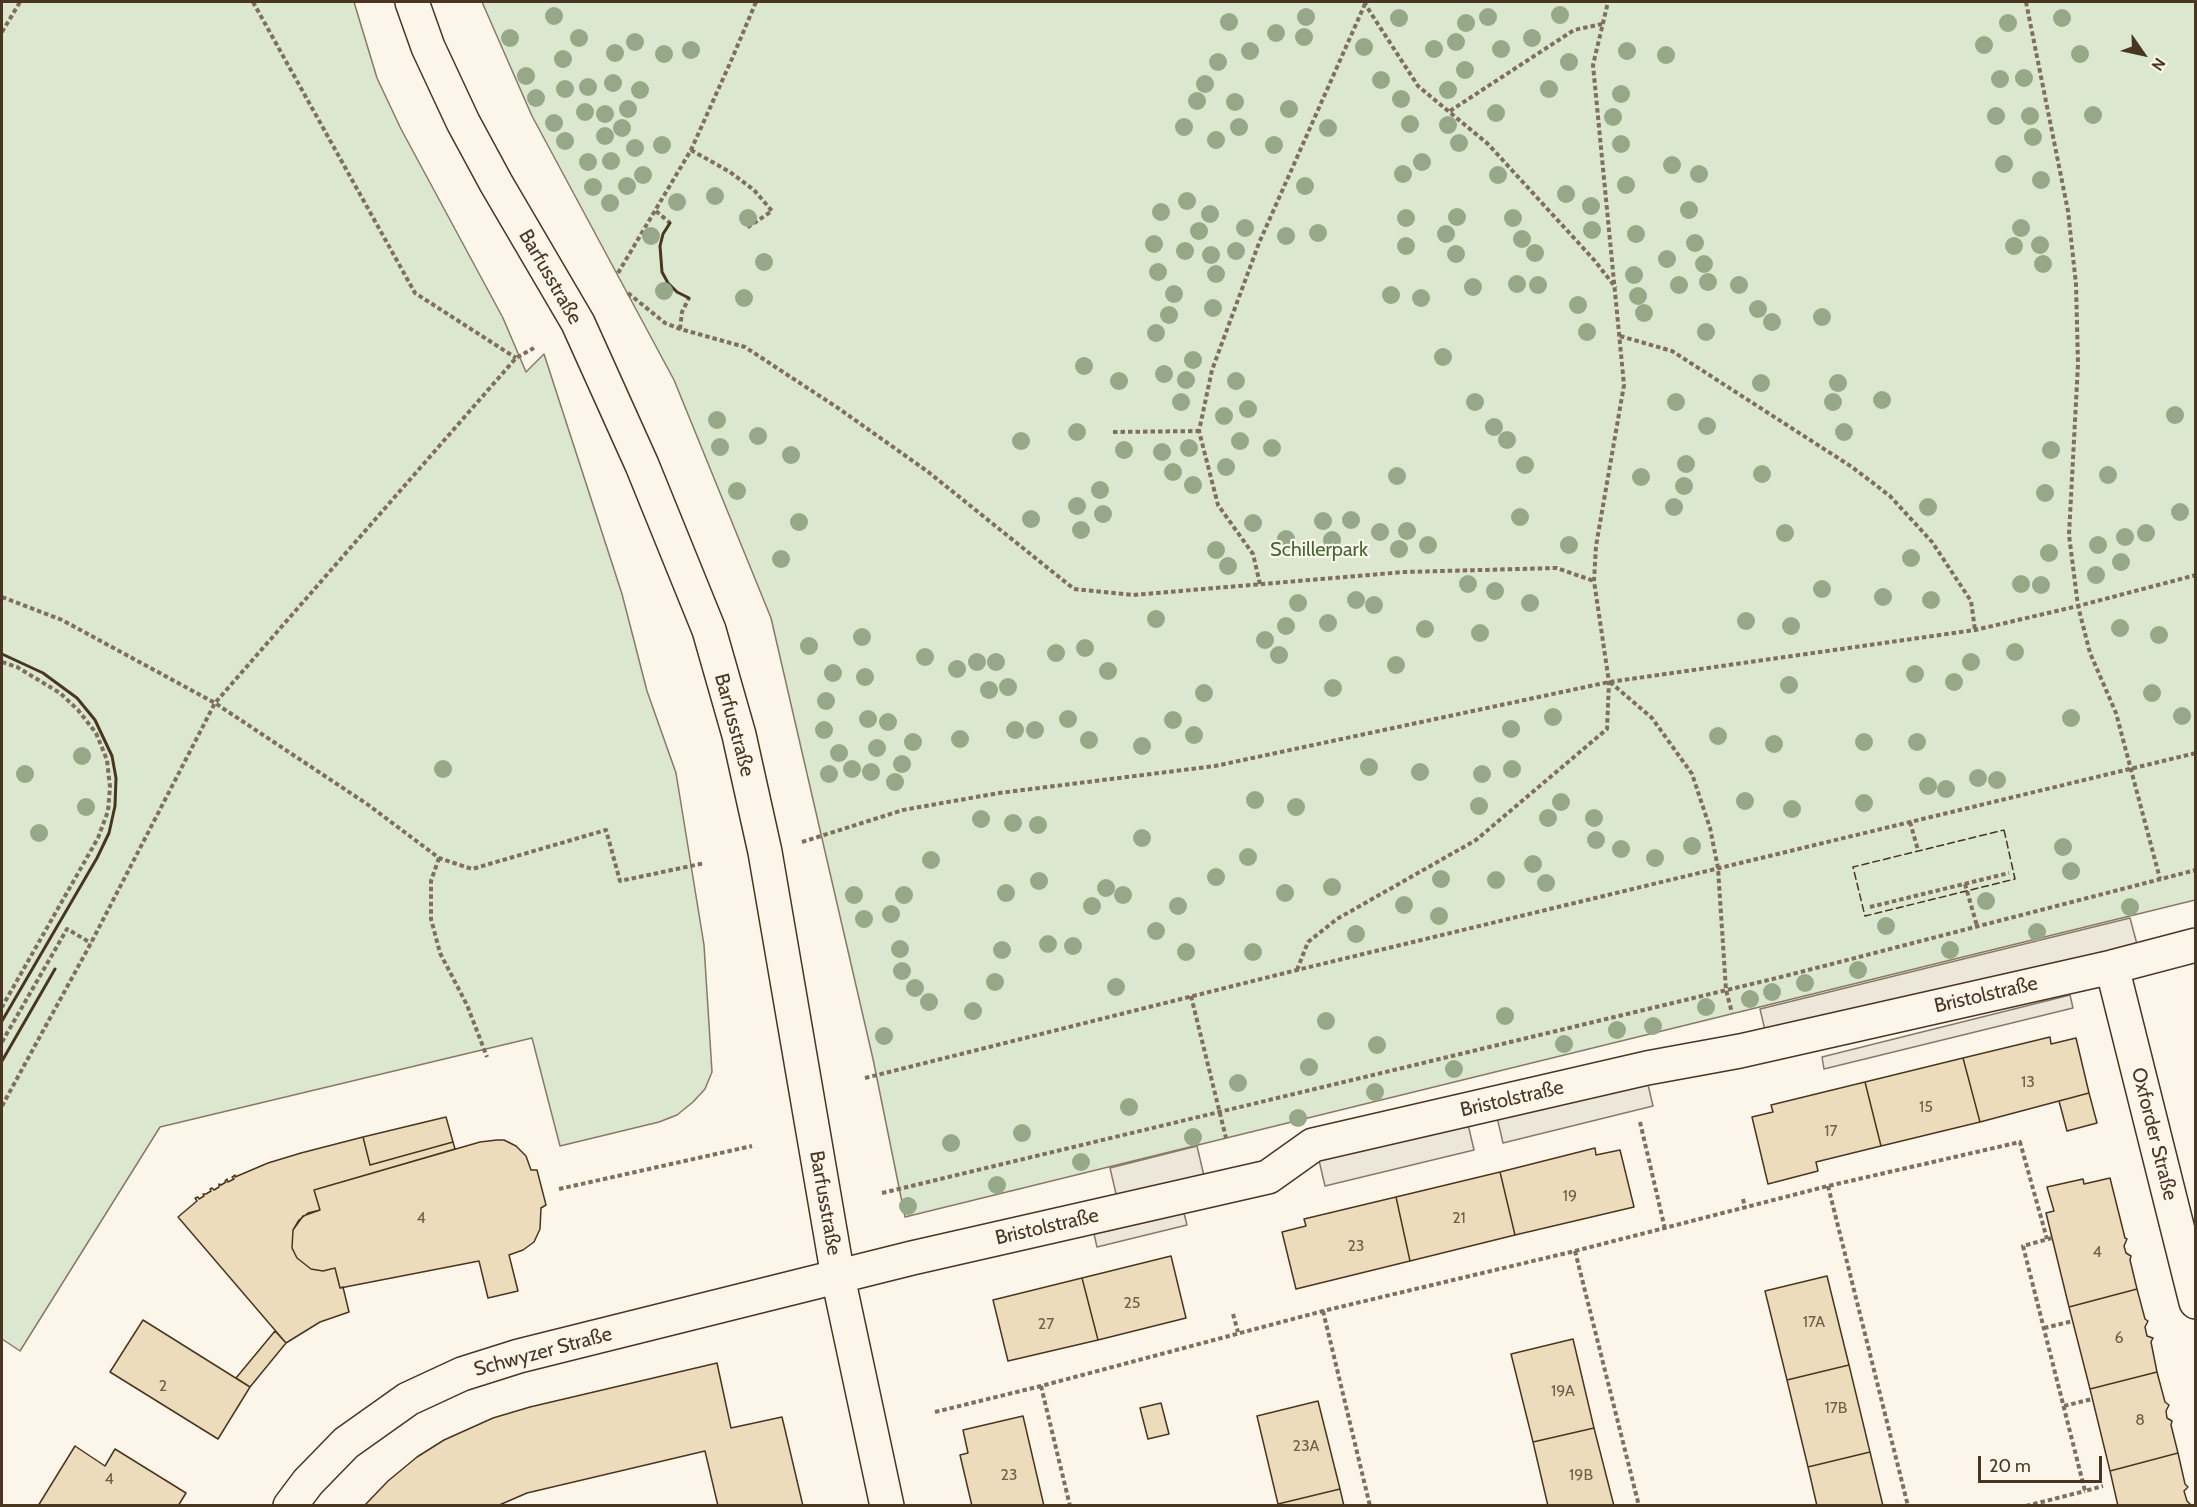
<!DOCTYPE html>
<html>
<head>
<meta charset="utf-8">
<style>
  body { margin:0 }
  #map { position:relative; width:2197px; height:1507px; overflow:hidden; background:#fbf6e9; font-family:Cabin,sans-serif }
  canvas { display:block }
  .frame { position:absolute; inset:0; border:3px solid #4a3520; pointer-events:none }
  .north { position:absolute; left:2113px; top:24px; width:60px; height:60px; -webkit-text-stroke:4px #fbf6e9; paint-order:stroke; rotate:124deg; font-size:16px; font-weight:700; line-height:24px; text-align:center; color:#4a3520 }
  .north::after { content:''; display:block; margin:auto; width:21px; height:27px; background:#4a3520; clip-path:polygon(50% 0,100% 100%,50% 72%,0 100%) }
  .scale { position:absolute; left:1978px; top:1456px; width:124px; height:27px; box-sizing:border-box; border:3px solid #4a3520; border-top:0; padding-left:8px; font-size:18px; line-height:21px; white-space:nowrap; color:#4a3520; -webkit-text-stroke:4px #fbf6e9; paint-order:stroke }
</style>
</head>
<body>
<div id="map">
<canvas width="2197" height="1507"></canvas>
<div class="frame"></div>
<div class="north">N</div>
<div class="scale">20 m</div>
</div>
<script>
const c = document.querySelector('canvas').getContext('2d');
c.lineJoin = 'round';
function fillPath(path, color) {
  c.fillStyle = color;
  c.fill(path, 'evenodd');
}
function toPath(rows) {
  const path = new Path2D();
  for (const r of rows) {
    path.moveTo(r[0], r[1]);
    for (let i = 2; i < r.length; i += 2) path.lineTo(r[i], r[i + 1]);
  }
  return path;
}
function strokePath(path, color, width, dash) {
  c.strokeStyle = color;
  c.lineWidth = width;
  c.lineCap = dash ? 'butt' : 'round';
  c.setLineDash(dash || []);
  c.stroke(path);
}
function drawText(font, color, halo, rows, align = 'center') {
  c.font = font + ' Cabin,sans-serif';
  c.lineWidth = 4.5;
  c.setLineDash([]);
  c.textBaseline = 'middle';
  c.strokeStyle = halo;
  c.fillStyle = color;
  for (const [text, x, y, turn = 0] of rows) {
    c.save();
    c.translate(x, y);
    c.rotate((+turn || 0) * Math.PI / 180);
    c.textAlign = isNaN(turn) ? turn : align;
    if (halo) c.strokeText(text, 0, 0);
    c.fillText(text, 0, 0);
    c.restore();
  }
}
const green = toPath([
  [2,2,354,2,377,78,401,129,503,318,526,372,544,354,622,594,647,691,676,773,704,945,712,1072,705,1089,693,1102,677,1115,659,1122,560,1146,532,1038,160,1127,20,1351,2,1339,2,2],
  [482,2,2195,2,2195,900,905,1217,873,1059,771,618,674,380,532,116,482,2]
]);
fillPath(green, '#dce7d0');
strokePath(green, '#887966', 1.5);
const parking = toPath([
  [2130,918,2138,948,1767,1039,1760,1009,2130,918],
  [2070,995,2073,1008,1824,1069,1822,1057,2070,995],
  [1646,1076,1653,1106,1503,1143,1496,1113,1646,1076],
  [1467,1120,1474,1150,1325,1186,1318,1156,1467,1120],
  [1197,1146,1204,1176,1117,1198,1110,1168,1197,1146],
  [1184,1213,1187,1225,1097,1247,1094,1234,1184,1213]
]);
fillPath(parking, '#ede7d9');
strokePath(parking, '#887966', 1.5);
const building = toPath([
  [2050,1037,2051,1044,2076,1038,2089,1093,1980,1122,1963,1058,2050,1037],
  [1963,1058,1980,1122,1881,1146,1865,1082,1963,1058],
  [1865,1082,1881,1146,1816,1162,1818,1171,1768,1184,1752,1117,1773,1112,1771,1105,1865,1082],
  [2089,1093,2097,1123,2067,1131,2059,1101,2089,1093],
  [446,1117,453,1142,370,1165,363,1137,446,1117],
  [363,1137,370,1165,453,1142,455,1149,314,1190,320,1210,308,1213,299,1220,293,1230,292,1248,297,1258,311,1269,323,1271,335,1268,340,1288,343,1287,349,1312,320,1322,286,1343,178,1217,197,1201,195,1198,198,1197,199,1199,204,1196,203,1194,206,1194,211,1191,210,1189,212,1188,214,1190,219,1187,219,1184,221,1185,226,1182,225,1181,227,1179,228,1182,234,1179,232,1177,235,1175,235,1177,268,1163,301,1153,363,1137],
  [497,1140,504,1140,516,1146,526,1156,531,1170,537,1170,546,1205,541,1208,540,1229,534,1242,523,1250,509,1255,518,1291,488,1298,479,1261,340,1288,335,1268,323,1271,311,1269,297,1258,292,1248,293,1230,303,1216,320,1210,314,1190,480,1142,497,1140],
  [1595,1148,1596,1155,1620,1150,1634,1207,1515,1235,1500,1172,1595,1148],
  [1500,1172,1515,1235,1410,1261,1396,1197,1500,1172],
  [2110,1178,2125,1238,2127,1239,2124,1246,2126,1253,2131,1256,2130,1260,2137,1289,2069,1307,2046,1213,2054,1211,2047,1187,2083,1179,2084,1184,2110,1178],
  [1396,1197,1410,1261,1296,1289,1282,1232,1306,1226,1304,1219,1396,1197],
  [1171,1256,1186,1318,1098,1340,1082,1278,1171,1256],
  [1827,1276,1849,1365,1787,1380,1765,1291,1827,1276],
  [1082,1278,1098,1340,1008,1361,993,1300,1082,1278],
  [2137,1289,2145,1319,2148,1321,2145,1327,2147,1336,2153,1338,2151,1342,2157,1372,2090,1389,2069,1307,2137,1289],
  [143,1320,250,1387,218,1439,110,1372,143,1320],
  [275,1331,286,1343,250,1387,236,1378,275,1331],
  [1573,1339,1594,1428,1533,1442,1511,1354,1573,1339],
  [717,1363,731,1428,782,1417,803,1506,718,1506,705,1451,527,1493,497,1506,364,1506,388,1481,417,1457,444,1440,493,1418,530,1407,717,1363],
  [1849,1365,1870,1452,1808,1467,1787,1380,1849,1365],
  [2157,1372,2165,1402,2169,1405,2166,1411,2167,1418,2172,1421,2171,1425,2178,1453,2110,1471,2090,1389,2157,1372],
  [1318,1401,1340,1489,1278,1504,1257,1416,1318,1401],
  [1161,1403,1169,1434,1148,1439,1140,1408,1161,1403],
  [1023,1416,1044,1506,972,1506,960,1455,968,1453,963,1430,1023,1416],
  [1594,1428,1614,1506,1548,1506,1533,1442,1594,1428],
  [75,1446,105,1466,115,1449,186,1493,178,1506,38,1506,75,1446],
  [1870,1452,1883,1506,1817,1506,1808,1467,1870,1452],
  [2178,1453,2185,1484,2188,1487,2184,1491,2187,1501,2192,1506,2118,1506,2110,1471,2178,1453],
  [1340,1489,1344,1506,1279,1506,1278,1504,1340,1489]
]);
fillPath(building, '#ecdcbc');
strokePath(building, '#4a3520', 1.5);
const minor = toPath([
  [2112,967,2196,1302],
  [290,1506,308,1482,346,1443,408,1399,462,1374,519,1356,912,1258,1268,1177,1313,1145,1647,1068,1740,1051,2112,967,2196,945]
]);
const major = toPath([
  [412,2,428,47,463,122,496,183,578,323,642,465,709,630,739,735,765,852,838,1277,887,1506]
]);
strokePath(minor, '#4a3520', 36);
strokePath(major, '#4a3520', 36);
strokePath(toPath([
  [253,2,415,293,516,358],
  [1366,2,1365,4,1418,86,1488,144,1595,261,1616,288],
  [2026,2,2068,211,2076,284,2078,364,2069,535,2078,606,2090,653,2116,713,2160,879],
  [2,32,20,2],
  [1450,111,1574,30,1602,24],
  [691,150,730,172,754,190,772,211,745,229],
  [656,211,670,223],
  [618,273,691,150,731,61,756,2],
  [628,293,665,323,680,329,745,347,838,408,927,471,1074,589,1133,595,1404,572,1557,568,1594,581],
  [680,329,682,312,689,298],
  [1620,336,1672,351,1852,467,1890,496,1932,542,1971,601,1975,630],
  [1113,432,1199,431],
  [1260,584,1253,554,1218,505,1199,431,1212,370,1259,243,1365,4],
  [2,597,62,620,215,703,367,804,439,858,472,869,606,830,620,881,705,863],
  [2,662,17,667,60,693,78,710,96,733,107,760,110,787,108,811,98,838,2,1007],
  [1610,682,1652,718,1692,774,1710,828,1718,868,1726,990,1732,1013],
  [1910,822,1918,850],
  [802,842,903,810,999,793,1215,766,1609,682,1975,630,2078,606,2196,575],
  [439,858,431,881,431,919,440,953,467,1005,487,1057],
  [1965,884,1977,926],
  [1870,907,2009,873],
  [1297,970,1308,942,1337,919,1476,840,1607,729,1609,682,1594,581,1596,546,1624,385,1593,65,1608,2],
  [1191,996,1226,1138],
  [2,1042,67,929,91,943],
  [865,1078,1297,970,2196,753],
  [2,1106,91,943,215,703,516,358,534,348],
  [1640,1122,1665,1229],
  [1828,1186,1908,1506],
  [559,1189,752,1146],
  [882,1193,1785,976,2196,870],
  [1743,1199,1745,1208],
  [2052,1238,2023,1246,2085,1491,2103,1486],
  [1575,1251,1639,1506],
  [1323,1311,1370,1506],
  [1233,1314,1238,1332],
  [2044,1328,2073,1321],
  [1041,1386,1070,1506],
  [2064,1406,2092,1399],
  [935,1412,1041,1386,1323,1311,1575,1251,1828,1186,2020,1142,2047,1239],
  [2026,1506,2085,1491]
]), '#7f6f5c', 4, [4.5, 3]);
strokePath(minor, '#fbf6e9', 33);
strokePath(major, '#fbf6e9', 33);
strokePath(toPath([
  [2004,830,2015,879,1865,916,1853,867,2004,830]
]), '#4a3520', 1.5, [8, 3]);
strokePath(toPath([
  [670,223,663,234,660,246,662,272,668,283,677,292,689,298],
  [2,654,43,673,77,698,95,720,112,756,116,778,115,806,109,833,97,858,2,1021],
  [2,1061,55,969]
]), '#4a3520', 3);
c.fillStyle = '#96a887';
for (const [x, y] of [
  [1560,15],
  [554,16],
  [1306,17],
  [1488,17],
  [1399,18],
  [2062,18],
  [1229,22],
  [1466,23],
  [2008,23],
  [1276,33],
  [1304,37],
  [510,38],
  [579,38],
  [1532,38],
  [635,42],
  [1456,42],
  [1984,45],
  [1364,47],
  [1434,49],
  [1501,49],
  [691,50],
  [1250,51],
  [1627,51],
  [615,53],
  [664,54],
  [2080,54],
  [1666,55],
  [563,59],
  [1218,62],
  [1569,62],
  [1465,70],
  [526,76],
  [2024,78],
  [2000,79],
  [1381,80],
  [613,83],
  [1205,84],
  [588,87],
  [565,89],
  [1549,89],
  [640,90],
  [1448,90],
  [1621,94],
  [536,98],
  [1401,99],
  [1197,101],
  [1235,102],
  [628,109],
  [1289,109],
  [585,112],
  [1496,113],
  [605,114],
  [2093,115],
  [1996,116],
  [2030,116],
  [1613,117],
  [554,123],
  [1410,124],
  [1448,125],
  [1184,127],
  [1239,127],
  [622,128],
  [1328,128],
  [605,136],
  [2033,137],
  [1216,140],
  [565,141],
  [1459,143],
  [1621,144],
  [662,145],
  [1274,145],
  [635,148],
  [611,161],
  [588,162],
  [1422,162],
  [2004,164],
  [1672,165],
  [1403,174],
  [1699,174],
  [643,175],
  [1498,175],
  [2041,180],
  [1626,185],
  [627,186],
  [1305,186],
  [593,187],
  [1566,194],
  [715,196],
  [1187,201],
  [677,202],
  [610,203],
  [1591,206],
  [1689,210],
  [1161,212],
  [1210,214],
  [1457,217],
  [748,218],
  [1406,218],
  [1513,218],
  [1245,228],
  [2021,228],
  [1592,230],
  [1199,231],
  [1318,233],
  [1446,234],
  [1636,234],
  [651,236],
  [1286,236],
  [1522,239],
  [1695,243],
  [1154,244],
  [2040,245],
  [1406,246],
  [2014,246],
  [1185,251],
  [1236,251],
  [1535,253],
  [1456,254],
  [1211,255],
  [1667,259],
  [764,262],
  [1704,264],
  [2043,264],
  [1158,272],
  [1216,274],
  [1634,275],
  [1708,282],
  [1517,284],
  [1538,285],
  [1679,285],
  [1739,285],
  [1473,287],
  [664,291],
  [1174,294],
  [1391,295],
  [1638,296],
  [744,298],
  [1421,298],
  [1578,305],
  [1213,308],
  [1758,309],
  [1644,313],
  [1169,315],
  [1822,317],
  [1772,322],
  [1587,332],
  [1706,332],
  [1156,333],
  [1443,357],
  [1193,360],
  [1084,366],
  [1164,374],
  [1186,380],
  [1119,381],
  [1236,381],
  [1761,383],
  [1838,383],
  [1882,400],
  [1181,402],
  [1475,402],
  [1676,402],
  [1833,402],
  [1248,409],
  [2175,415],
  [1224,416],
  [717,420],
  [1707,426],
  [1494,427],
  [1077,432],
  [1844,432],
  [758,436],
  [1507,440],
  [1021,441],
  [1240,441],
  [720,447],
  [1189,448],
  [1272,448],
  [1124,450],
  [2051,450],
  [1162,452],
  [791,455],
  [1686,464],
  [1525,465],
  [1226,467],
  [1173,472],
  [1762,474],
  [2108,475],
  [1397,476],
  [1641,477],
  [1193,485],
  [1684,486],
  [1100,490],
  [737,491],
  [2045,493],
  [1077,506],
  [1674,507],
  [1928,507],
  [2180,512],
  [1103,514],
  [1520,517],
  [1031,519],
  [1351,520],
  [1323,521],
  [799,522],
  [1253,523],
  [1081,530],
  [1407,531],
  [1380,532],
  [1785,533],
  [2146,533],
  [2125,537],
  [1286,539],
  [1332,540],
  [1428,545],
  [1569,545],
  [2098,545],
  [1399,549],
  [1216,550],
  [2049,553],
  [1911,558],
  [781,559],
  [2121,562],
  [1228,566],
  [2096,575],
  [1468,584],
  [2021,584],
  [2041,585],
  [1822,589],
  [1495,591],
  [1883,597],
  [1356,600],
  [1931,600],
  [1298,603],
  [1530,603],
  [1374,605],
  [1156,619],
  [1746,621],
  [1328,623],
  [1286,626],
  [1791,626],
  [2120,628],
  [1425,629],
  [1480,633],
  [2159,635],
  [862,637],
  [1265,640],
  [809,646],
  [1085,648],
  [2015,652],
  [1056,653],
  [1279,655],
  [925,657],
  [977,662],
  [996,662],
  [1971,662],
  [1396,665],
  [957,669],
  [1108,671],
  [833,673],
  [1915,674],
  [865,677],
  [1954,682],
  [1789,685],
  [1008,687],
  [1333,688],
  [989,690],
  [1204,693],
  [2152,693],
  [826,701],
  [2182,716],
  [1553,717],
  [2071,718],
  [868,719],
  [1068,719],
  [1173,720],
  [888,722],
  [1511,729],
  [824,730],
  [1015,730],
  [1035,730],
  [1194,735],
  [1718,736],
  [960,739],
  [1089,740],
  [913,742],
  [1864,742],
  [1917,742],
  [1774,744],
  [1142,746],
  [877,748],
  [839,753],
  [82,756],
  [902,764],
  [1369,767],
  [443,769],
  [852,769],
  [1512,769],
  [871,772],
  [1420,772],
  [25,774],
  [829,774],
  [1482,774],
  [1978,778],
  [1997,780],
  [895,782],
  [1928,786],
  [1946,789],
  [1255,800],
  [1745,801],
  [1561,802],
  [1864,803],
  [1479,806],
  [86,807],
  [1296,807],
  [1792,809],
  [1548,818],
  [1594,818],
  [981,819],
  [1013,823],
  [1038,825],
  [39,833],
  [1142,838],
  [1596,840],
  [1692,846],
  [2063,847],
  [1621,849],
  [1248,857],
  [1655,858],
  [931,860],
  [1533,864],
  [2071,871],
  [1216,877],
  [1441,879],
  [1496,880],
  [1039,881],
  [1546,883],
  [1332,887],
  [1106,888],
  [1006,893],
  [1285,893],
  [854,895],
  [904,895],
  [1123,895],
  [1986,901],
  [1404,905],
  [1092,906],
  [1178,906],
  [2130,907],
  [891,914],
  [1439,916],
  [864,919],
  [1886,926],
  [1156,931],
  [2037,932],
  [1356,934],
  [1048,944],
  [1073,946],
  [900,949],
  [1002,950],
  [1950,950],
  [1186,952],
  [1253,952],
  [1858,970],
  [902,971],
  [995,982],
  [1805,983],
  [1116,987],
  [915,988],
  [1772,992],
  [1750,999],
  [929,1002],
  [1706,1007],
  [973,1011],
  [1505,1016],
  [1326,1021],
  [1653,1026],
  [1617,1030],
  [884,1036],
  [1564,1044],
  [1377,1045],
  [1309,1067],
  [1454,1069],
  [1238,1083],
  [1375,1092],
  [1129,1107],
  [1298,1118],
  [1022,1133],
  [1193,1137],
  [951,1143],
  [1081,1162],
  [997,1185],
  [908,1206]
]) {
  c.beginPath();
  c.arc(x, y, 9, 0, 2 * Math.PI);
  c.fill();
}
drawText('16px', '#725f47', null, [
  ["13",2028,1082],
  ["15",1926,1107],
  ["17",1831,1131],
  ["19",1570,1196],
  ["4",421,1218],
  ["21",1459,1218],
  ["23",1356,1246],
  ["4",2097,1252],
  ["25",1132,1303],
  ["17A",1814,1322],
  ["27",1046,1324],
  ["6",2119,1338],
  ["2",163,1386],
  ["19A",1563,1391],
  ["17B",1836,1408],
  ["8",2140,1420],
  ["23A",1306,1446],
  ["23",1009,1475],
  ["19B",1581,1475],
  ["4",109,1479]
]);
drawText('20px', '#4a3520', '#fbf6e9', [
  ["Barfusstraße",550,277,60],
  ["Barfusstraße",734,725,75],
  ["Bristolstraße",1986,995,-13],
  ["Bristolstraße",1512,1099,-13],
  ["Oxforder Straße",2154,1134,76],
  ["Barfusstraße",825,1203,80],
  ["Bristolstraße",1047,1227,-13],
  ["Schwyzer Straße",543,1352,-15]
]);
drawText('20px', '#436837', '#fbf6e9', [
  ["Schillerpark",1319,550]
]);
</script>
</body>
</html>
